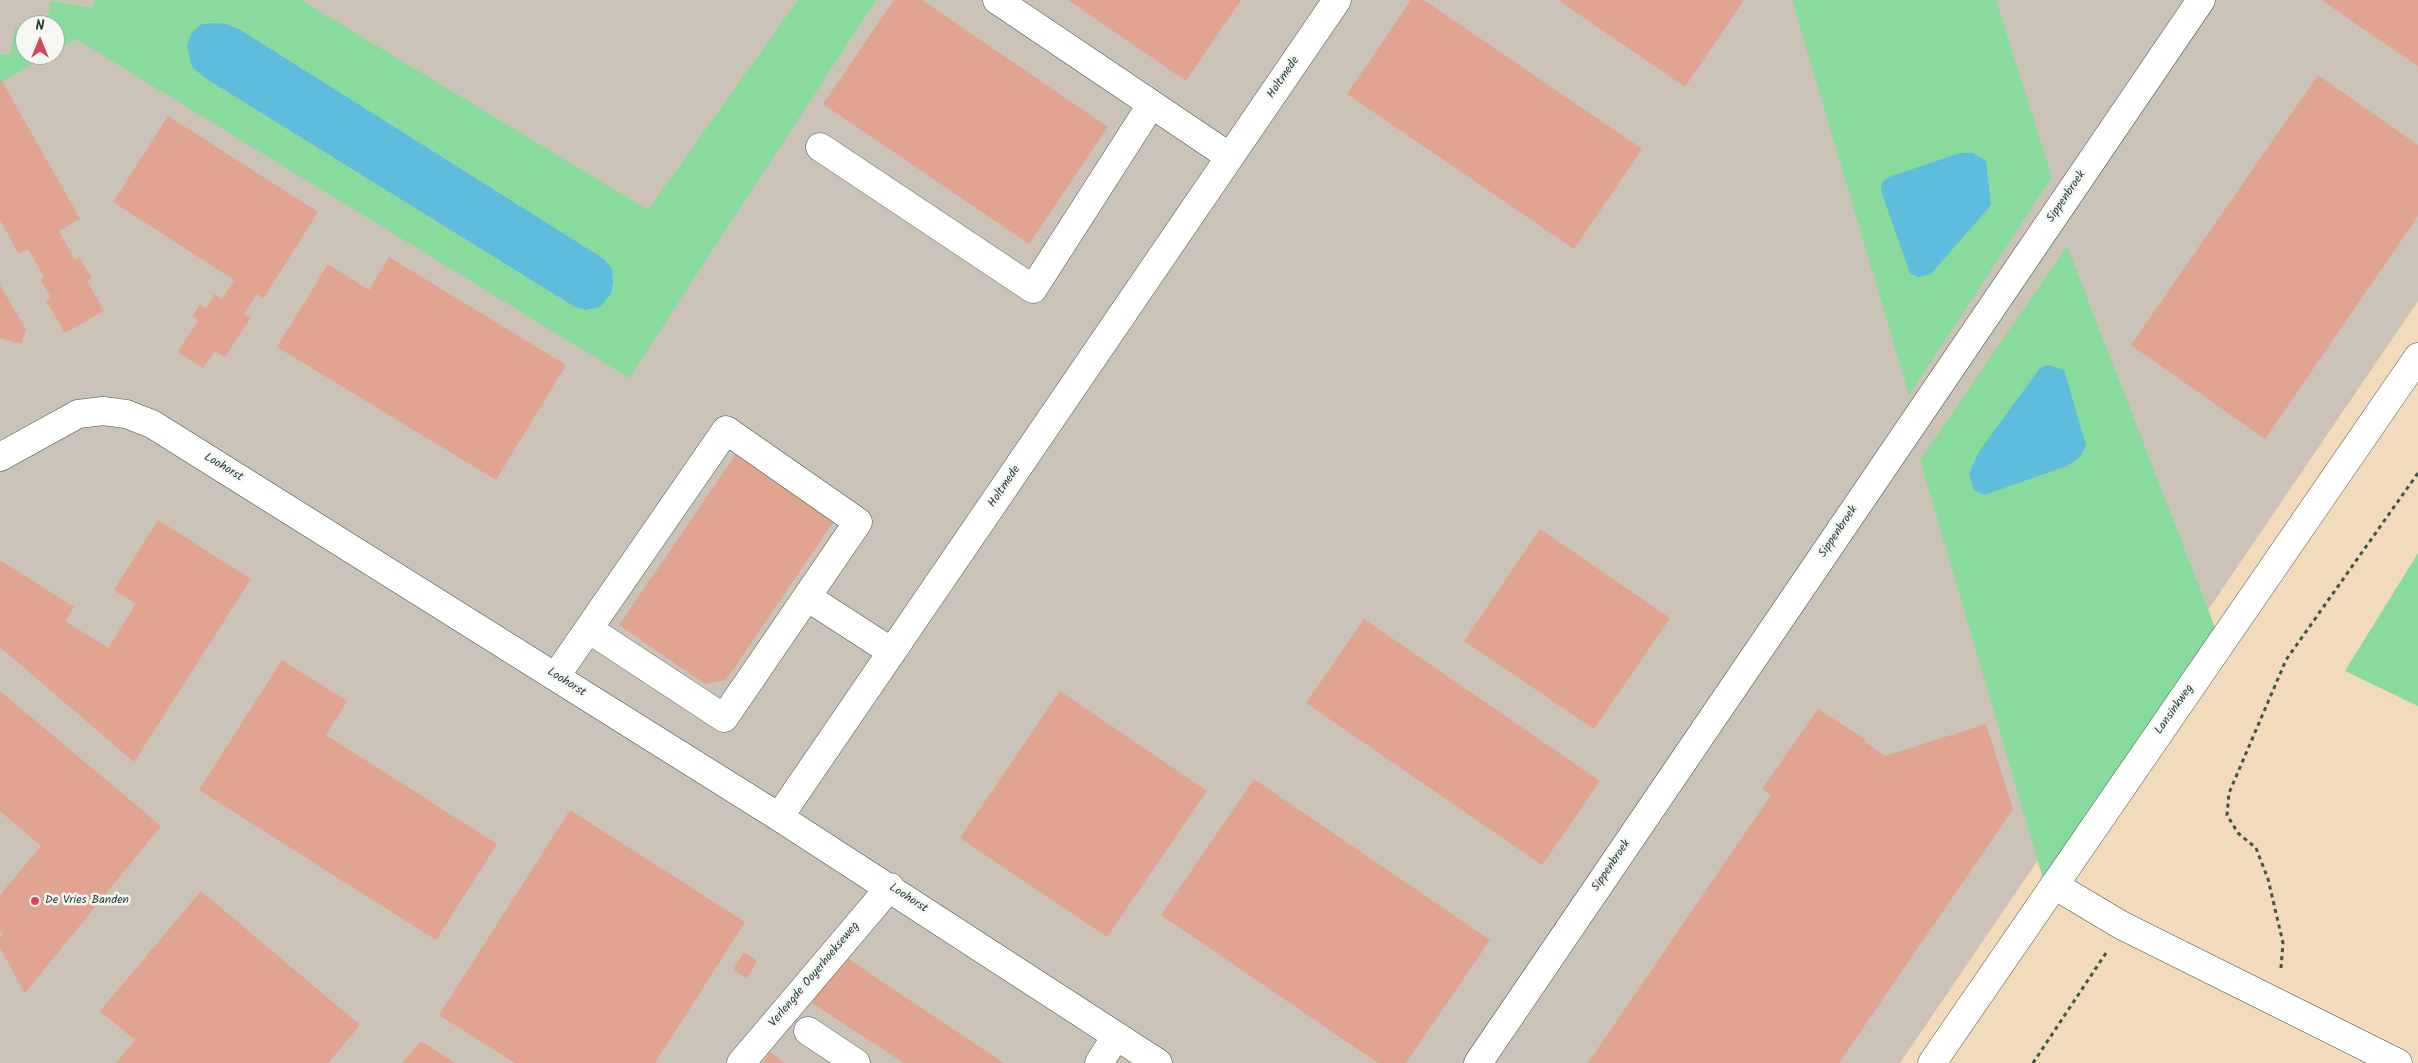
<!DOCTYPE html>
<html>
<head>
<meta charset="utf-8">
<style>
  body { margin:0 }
  #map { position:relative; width:2418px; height:1063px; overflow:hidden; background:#f1dbbb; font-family:Kalam,sans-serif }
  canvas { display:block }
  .north { position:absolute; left:15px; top:15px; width:50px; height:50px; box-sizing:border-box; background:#f6f6f2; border:1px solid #a0aca6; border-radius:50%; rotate:0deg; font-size:14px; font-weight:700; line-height:20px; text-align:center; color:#1f3d34 }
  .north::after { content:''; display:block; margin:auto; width:18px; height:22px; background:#d1495b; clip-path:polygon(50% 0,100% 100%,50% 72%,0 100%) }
</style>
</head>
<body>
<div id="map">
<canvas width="2418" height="1063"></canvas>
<div class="north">N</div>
</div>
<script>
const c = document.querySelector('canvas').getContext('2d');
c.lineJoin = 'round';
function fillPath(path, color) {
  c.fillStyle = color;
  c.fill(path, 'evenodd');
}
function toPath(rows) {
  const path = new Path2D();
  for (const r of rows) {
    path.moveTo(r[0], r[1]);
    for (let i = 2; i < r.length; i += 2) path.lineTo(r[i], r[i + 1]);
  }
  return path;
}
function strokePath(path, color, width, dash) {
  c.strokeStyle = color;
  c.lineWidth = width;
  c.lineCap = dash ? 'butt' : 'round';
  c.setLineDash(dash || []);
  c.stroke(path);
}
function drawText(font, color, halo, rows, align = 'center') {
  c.font = font + ' Kalam,sans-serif';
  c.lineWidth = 5;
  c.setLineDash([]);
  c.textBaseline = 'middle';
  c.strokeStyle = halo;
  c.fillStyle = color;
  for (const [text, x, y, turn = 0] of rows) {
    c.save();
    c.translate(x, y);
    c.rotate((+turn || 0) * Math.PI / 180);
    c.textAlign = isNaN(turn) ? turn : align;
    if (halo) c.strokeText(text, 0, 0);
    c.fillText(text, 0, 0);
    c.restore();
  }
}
fillPath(toPath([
  [0,0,2418,0,2418,301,1900,1063,0,1063],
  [25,25,55,25,55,55,25,55]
]), '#cbc3b8');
fillPath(toPath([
  [95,0,301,0,648,210,798,0,876,0,629,378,76,39,55,51,55,25,46,25,51,1,93,8],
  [226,24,239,29,604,259,575,307,205,78,192,67],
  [1792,0,1996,0,2052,177,1909,395],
  [15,28,25,30,25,55,48,55,0,83,0,54,10,55],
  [2067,246,2216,630,2044,882,1920,460],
  [2418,553,2418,706,2345,671]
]), '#88db9c');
fillPath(toPath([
  [214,23,226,24,239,29,604,259,612,269,613,282,611,294,600,307,586,310,575,307,205,78,192,67,187,45,192,32,202,24],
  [1960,153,1973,153,1986,161,1991,205,1931,274,1918,277,1910,273,1881,191,1882,182,1889,177],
  [2048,365,2064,370,2086,445,2080,457,2067,466,1984,495,1974,490,1969,474,1978,453,2040,368]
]), '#5ebcdc');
fillPath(toPath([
  [894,0,922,0,1108,127,1029,244,823,104],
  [1068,0,1241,0,1186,81],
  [1411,0,1424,0,1642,149,1574,249,1347,94],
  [1558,0,1744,0,1685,87],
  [2322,0,2418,0,2418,66,2363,29],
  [2318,75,2418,145,2418,216,2265,439,2131,345],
  [2,81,80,219,59,231,75,260,79,257,92,278,87,281,104,311,65,333,46,301,51,298,40,279,44,277,28,249,19,254,0,220,0,82],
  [168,116,318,212,263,299,257,294,244,314,251,317,225,357,215,351,203,368,178,352,198,320,192,317,200,304,206,308,215,294,222,299,234,280,113,202],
  [389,257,566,365,496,480,277,347,328,264,369,290],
  [0,285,26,330,21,344,0,338],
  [736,454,834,521,726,680,705,684,619,625],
  [158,520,251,579,134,762,0,647,0,560,74,607,65,621,108,648,136,604,114,590],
  [1540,529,1670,618,1594,729,1464,641],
  [1364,619,1600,781,1542,865,1306,703],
  [282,660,347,701,326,735,497,844,436,940,199,790],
  [0,691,161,826,25,993,0,948,0,937,3,934,0,931,0,895,41,846,0,811],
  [1060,691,1207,791,1107,937,960,838],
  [1818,709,1865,739,1864,741,1885,756,1986,724,2013,809,1839,1063,1588,1063,1771,795,1762,789],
  [1254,779,1490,940,1406,1063,1378,1063,1161,915],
  [570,810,745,922,655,1063,515,1063,439,1015],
  [201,891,360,1025,328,1063,116,1063,135,1040,100,1011],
  [744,952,757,961,747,978,733,970],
  [843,955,878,979,1004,1063,904,1063,812,1003],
  [421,1041,455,1063,402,1063],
  [770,1052,785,1063,763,1063]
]), '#e0a490');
const minor = toPath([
  [997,0,1230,157],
  [820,147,1033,289,1151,105],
  [0,457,78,414,103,411,126,414,152,424,779,817,1158,1063],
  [807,597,892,652],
  [556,676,726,430,858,522,724,718,590,630],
  [779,817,1337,0],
  [2054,885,2121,925,2398,1063],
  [808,1031,856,1063],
  [741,1063,890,887],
  [1099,1063,1116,1036],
  [1478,1063,2201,0],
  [1932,1063,2418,357]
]);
strokePath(minor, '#3e5548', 29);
strokePath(toPath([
  [2281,968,2283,943,2268,879,2256,848,2238,833,2227,815,2229,793,2286,660,2418,473],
  [2033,1063,2106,953]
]), '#3e5548', 3, [4, 4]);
strokePath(minor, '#fff', 28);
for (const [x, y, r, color] of [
  [35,901,5,"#d1495b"]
]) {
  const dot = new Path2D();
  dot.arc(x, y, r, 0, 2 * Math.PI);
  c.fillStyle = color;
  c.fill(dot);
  strokePath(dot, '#f6f6f2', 2);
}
drawText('12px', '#1f3d34', '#f6f6f2', [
  ["Holtmede",1284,78,-56],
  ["Sippenbroek",2067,197,-56],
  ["Loohorst",223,468,31],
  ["Holtmede",1005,487,-56],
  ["Sippenbroek",1839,532,-56],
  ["Loohorst",566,683,32],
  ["Lansinkweg",2175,710,-55],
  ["Sippenbroek",1612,866,-56],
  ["Loohorst",908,899,33],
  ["Verlengde Ooyerhoekseweg",815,975,-50]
]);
drawText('12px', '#1f3d34', '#f6f6f2', [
  ["De Vries Banden",45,901]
], 'left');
</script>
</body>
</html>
